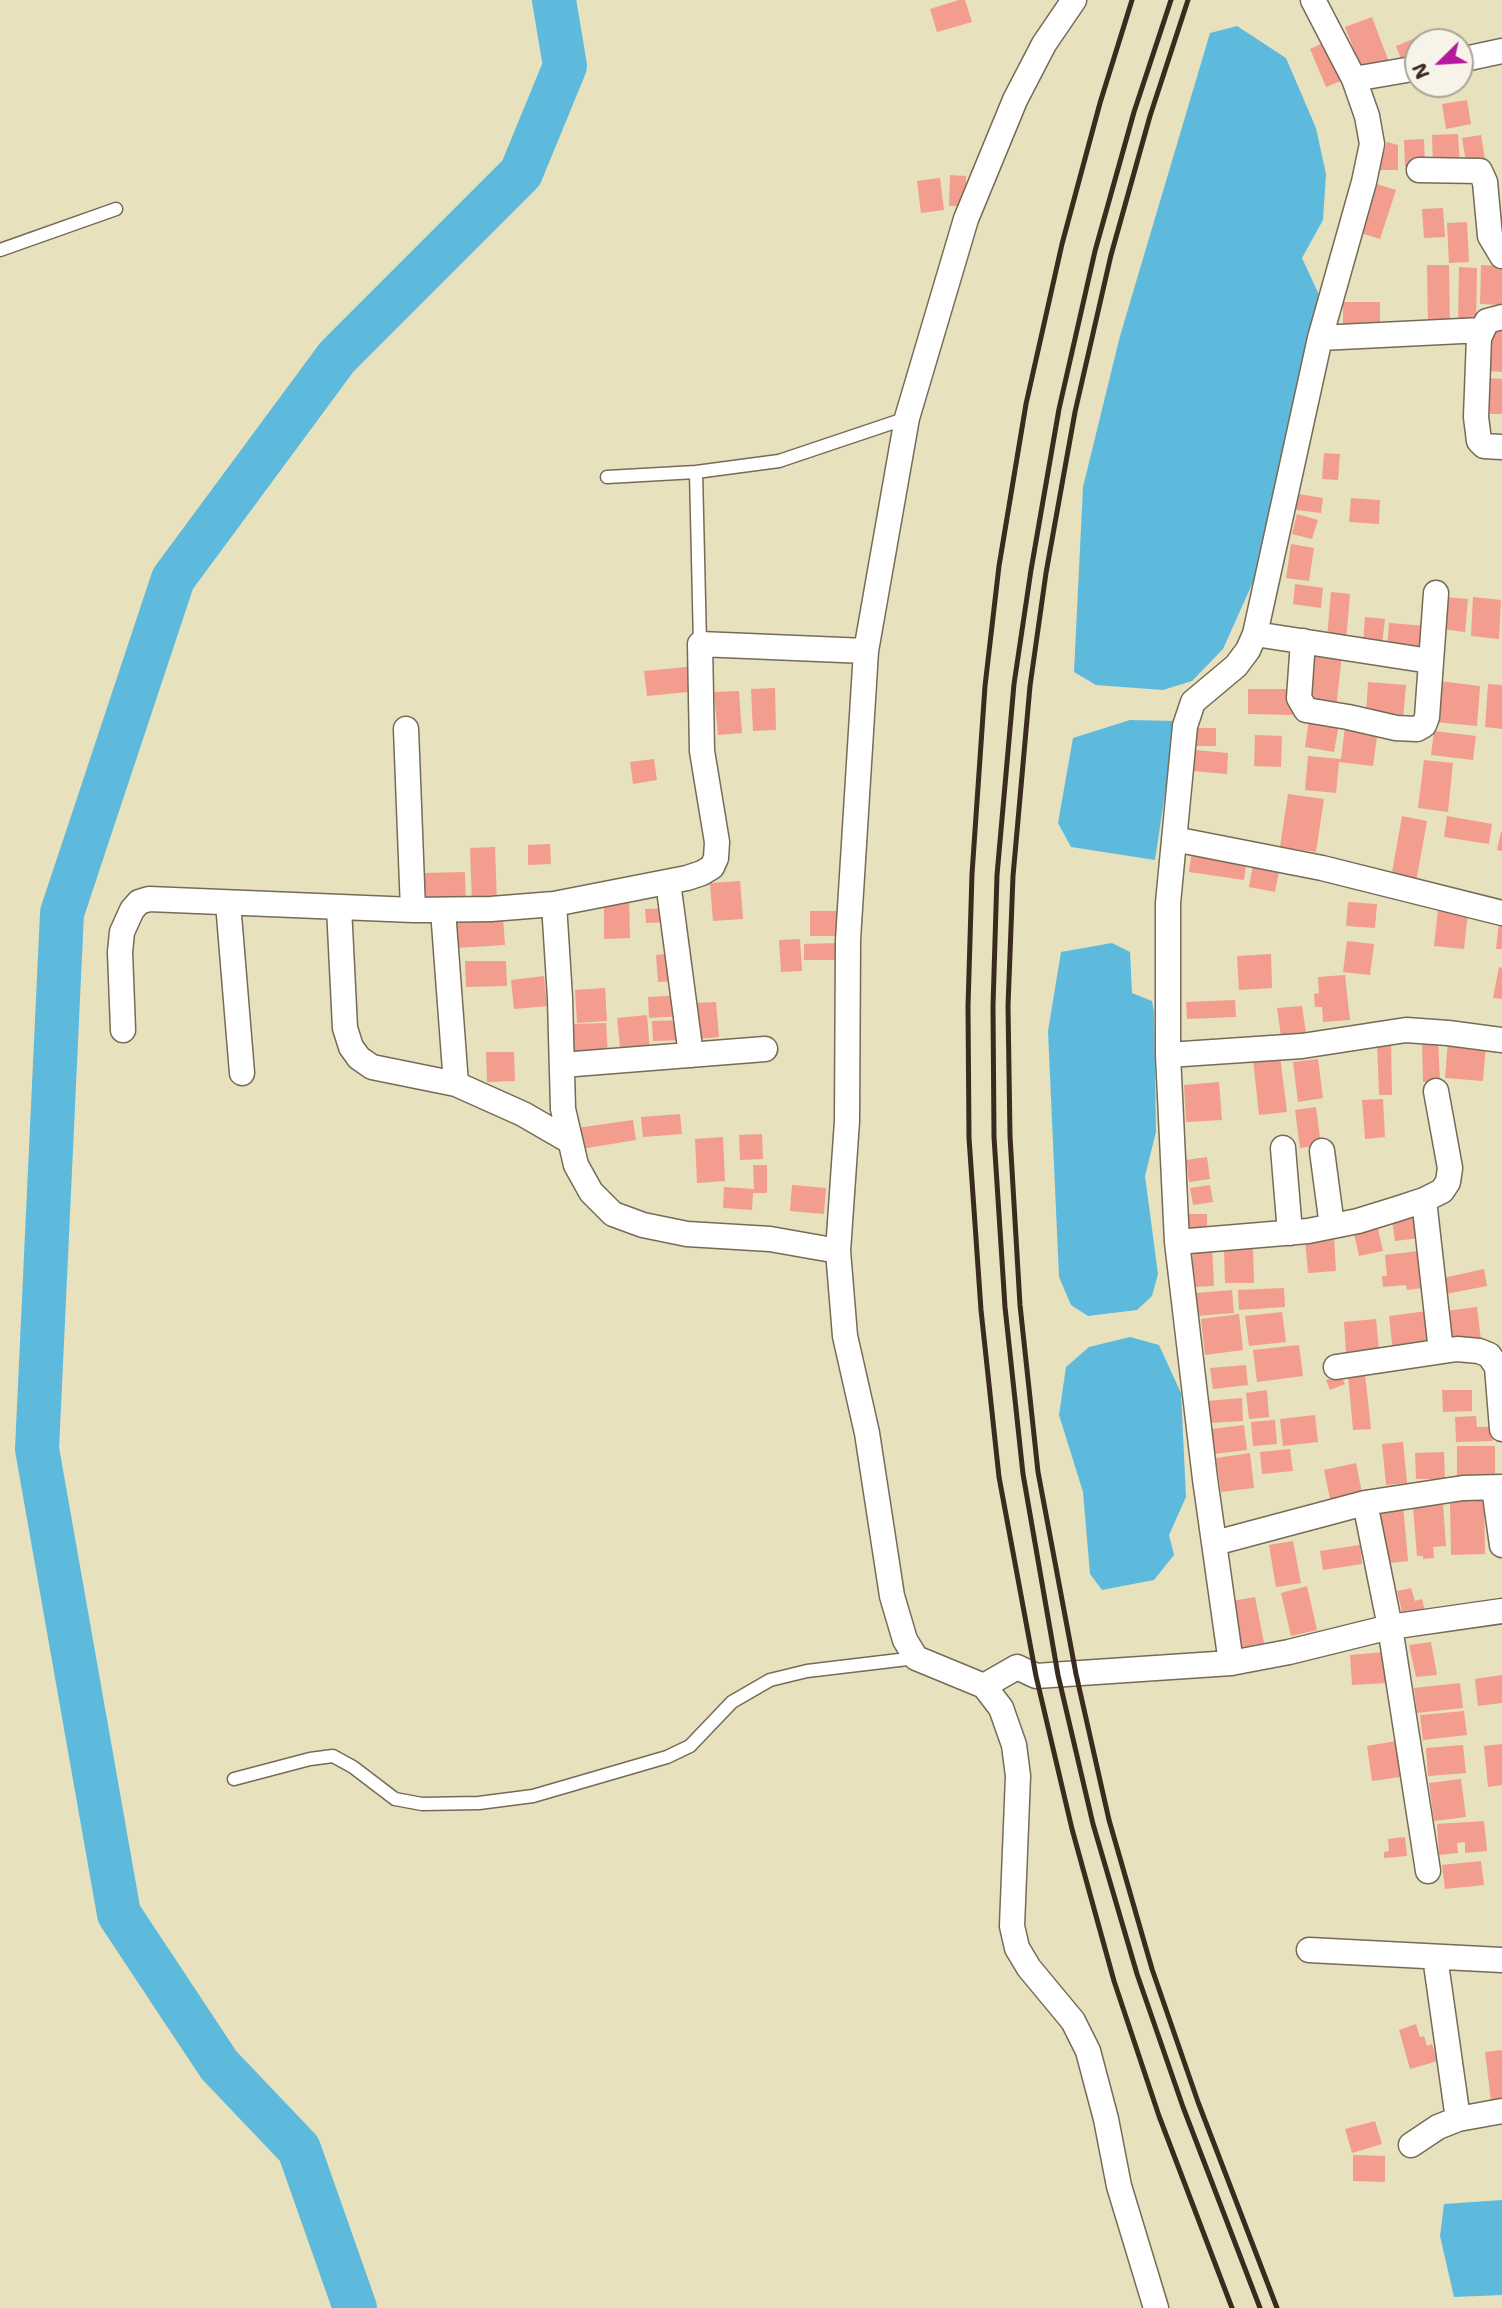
<!DOCTYPE html>
<html>
<head>
<meta charset="utf-8">
<style>
  body { margin:0 }
  #map { position:relative; width:1502px; height:2308px; overflow:hidden; background:#e7e1be; font-family:"Shantell Sans",sans-serif }
  canvas { display:block }
  .north { position:absolute; left:1404px; top:28px; width:70px; height:70px; box-sizing:border-box; background:#f7f3e8; border:2px solid #aca397; border-radius:50%; rotate:246deg; font-size:19px; font-weight:700; line-height:28px; text-align:center; color:#3b2a1e }
  .north::after { content:''; display:block; margin:auto; width:24px; height:32px; background:#b5179e; clip-path:polygon(50% 0,100% 100%,50% 72%,0 100%) }
</style>
</head>
<body>
<div id="map">
<canvas width="1502" height="2308"></canvas>
<div class="north">N</div>
</div>
<script>
const c = document.querySelector('canvas').getContext('2d');
c.lineJoin = 'round';
function fillPath(path, color) {
  c.fillStyle = color;
  c.fill(path, 'evenodd');
}
function toPath(rows) {
  const path = new Path2D();
  for (const r of rows) {
    path.moveTo(r[0], r[1]);
    for (let i = 2; i < r.length; i += 2) path.lineTo(r[i], r[i + 1]);
  }
  return path;
}
function strokePath(path, color, width, dash) {
  c.strokeStyle = color;
  c.lineWidth = width;
  c.lineCap = dash ? 'butt' : 'round';
  c.setLineDash(dash || []);
  c.stroke(path);
}
fillPath(toPath([
  [1237,26,1286,58,1316,128,1326,174,1323,220,1302,258,1321,299,1279,524,1223,649,1192,681,1163,690,1096,685,1074,672,1083,487,1120,336,1210,33],
  [1130,720,1176,721,1155,860,1071,847,1058,823,1073,738],
  [1112,943,1130,952,1132,993,1152,1001,1154,1012,1156,1132,1145,1176,1158,1274,1152,1296,1137,1310,1088,1316,1071,1305,1059,1277,1048,1031,1061,952],
  [1130,1337,1159,1345,1181,1393,1186,1497,1169,1535,1174,1555,1154,1580,1102,1590,1090,1574,1083,1492,1059,1415,1066,1367,1089,1347],
  [1502,2200,1502,2295,1454,2297,1440,2236,1444,2204]
]), '#5ebadc');
strokePath(toPath([
  [355,2308,299,2149,219,2065,119,1914,37,1449,62,913,173,579,337,357,521,173,565,66,554,0]
]), '#5ebadc', 44);
fillPath(toPath([
  [959,0,965,0,972,22,937,32,930,9],
  [1372,17,1390,65,1364,75,1345,27],
  [1423,35,1426,42,1418,42,1418,58,1403,64,1396,46],
  [1329,40,1346,79,1326,87,1310,49],
  [1467,100,1471,124,1446,129,1442,104],
  [1458,134,1460,165,1433,166,1432,135],
  [1481,135,1486,165,1467,168,1462,138],
  [1424,139,1425,166,1405,167,1404,140],
  [1387,142,1398,145,1398,170,1379,170],
  [950,175,966,176,966,206,949,206],
  [940,178,944,210,921,213,917,181],
  [1377,184,1396,190,1380,239,1361,233],
  [1443,208,1445,237,1424,238,1422,209],
  [1467,222,1469,262,1449,263,1447,223],
  [1427,265,1449,265,1450,328,1428,328],
  [1481,265,1502,266,1502,305,1480,304],
  [1459,267,1477,268,1476,325,1458,325],
  [1343,302,1380,302,1380,332,1343,332],
  [1490,327,1502,327,1502,372,1489,371],
  [1489,378,1502,379,1502,414,1488,414],
  [1324,453,1340,454,1338,480,1322,479],
  [1298,494,1323,498,1321,513,1296,510],
  [1351,498,1380,500,1379,524,1349,522],
  [1297,514,1318,520,1312,539,1292,534],
  [1291,544,1314,548,1309,581,1286,578],
  [1295,584,1323,588,1321,608,1293,604],
  [1331,592,1350,594,1346,641,1327,638],
  [1446,597,1468,599,1465,632,1442,629],
  [1473,597,1501,600,1499,639,1471,636],
  [1365,617,1385,619,1382,645,1363,644],
  [1389,623,1427,626,1425,652,1387,649],
  [1315,652,1342,654,1336,709,1309,707],
  [696,666,698,691,647,696,644,671],
  [1439,681,1480,686,1477,726,1435,722],
  [1368,682,1406,685,1403,718,1366,715],
  [1488,684,1502,685,1502,729,1485,727],
  [775,688,776,730,753,731,751,689],
  [1248,689,1293,689,1293,715,1248,714],
  [739,691,742,733,718,735,714,692],
  [1309,719,1339,724,1334,752,1305,747],
  [1345,726,1378,730,1373,766,1339,762,1336,793,1305,790,1308,756,1341,759],
  [1194,728,1216,728,1216,746,1194,746],
  [1434,731,1476,736,1473,760,1431,755],
  [1255,735,1282,736,1281,767,1254,766],
  [1195,750,1228,753,1227,774,1193,771],
  [654,759,657,780,633,784,630,762],
  [1424,760,1453,763,1448,812,1418,808],
  [1288,794,1324,799,1316,852,1280,847],
  [1402,816,1427,821,1416,882,1391,878],
  [1447,816,1492,824,1489,844,1444,837],
  [1501,832,1502,832,1502,851,1497,850],
  [550,844,551,864,528,865,528,845],
  [495,847,497,904,472,905,470,848],
  [1192,850,1247,858,1244,880,1189,872],
  [1254,860,1280,866,1275,892,1249,887],
  [465,872,466,906,425,907,425,873],
  [740,881,743,919,713,921,710,883],
  [629,894,630,938,604,939,604,895],
  [1348,902,1377,904,1375,928,1346,926],
  [667,908,668,922,646,923,645,909],
  [1438,910,1468,913,1464,949,1434,946],
  [810,911,846,911,846,936,810,936],
  [503,918,505,945,456,948,454,921],
  [1499,922,1502,922,1502,949,1496,949],
  [800,939,802,971,781,972,779,940],
  [1347,941,1374,944,1370,975,1343,972],
  [838,943,838,960,804,960,804,944],
  [673,953,675,981,658,982,656,955],
  [1271,954,1272,988,1239,990,1237,956],
  [465,961,506,961,507,986,466,987],
  [1499,967,1502,968,1502,999,1493,998],
  [1345,975,1350,1020,1323,1022,1322,1007,1315,1007,1314,994,1319,993,1318,977],
  [544,976,547,1006,514,1009,511,980],
  [605,988,607,1021,577,1023,575,990],
  [682,995,684,1016,649,1018,648,997],
  [1235,1000,1236,1017,1187,1019,1186,1002],
  [716,1002,719,1037,699,1039,695,1003],
  [1302,1006,1307,1040,1282,1043,1277,1008],
  [647,1015,650,1053,621,1056,617,1018],
  [686,1020,687,1040,653,1041,652,1021],
  [606,1023,608,1057,575,1059,573,1024],
  [1448,1040,1486,1043,1483,1081,1445,1078],
  [1391,1041,1392,1095,1379,1095,1377,1042],
  [1422,1041,1438,1041,1440,1081,1423,1082],
  [486,1052,514,1052,515,1081,487,1082],
  [1280,1056,1287,1112,1259,1115,1253,1059],
  [1318,1059,1323,1098,1298,1102,1293,1062],
  [1219,1082,1222,1120,1186,1122,1184,1085],
  [1383,1099,1385,1137,1365,1139,1362,1100],
  [1316,1107,1321,1145,1300,1148,1295,1110],
  [680,1114,682,1134,643,1137,641,1117],
  [633,1120,636,1140,581,1149,577,1128],
  [762,1134,763,1159,740,1160,739,1135],
  [723,1137,725,1181,697,1183,695,1139],
  [1207,1157,1210,1179,1189,1182,1186,1160],
  [753,1165,767,1165,767,1193,753,1193,752,1210,723,1208,724,1187,754,1189],
  [792,1185,826,1188,824,1214,790,1211],
  [1210,1185,1213,1202,1193,1205,1190,1188],
  [1184,1214,1207,1214,1207,1231,1184,1231],
  [1417,1217,1420,1238,1395,1241,1392,1220],
  [1377,1224,1383,1251,1359,1256,1353,1229],
  [1334,1237,1336,1271,1308,1273,1305,1239],
  [1212,1245,1214,1286,1194,1287,1192,1246],
  [1253,1247,1254,1283,1225,1283,1224,1248],
  [1418,1251,1422,1288,1407,1290,1406,1285,1383,1287,1382,1276,1387,1276,1385,1255],
  [1484,1269,1487,1286,1446,1294,1443,1278],
  [1284,1288,1285,1307,1239,1310,1238,1290],
  [1232,1290,1234,1313,1197,1316,1196,1293],
  [1477,1307,1481,1340,1451,1345,1446,1311],
  [1427,1311,1432,1348,1393,1353,1389,1316],
  [1282,1312,1286,1342,1249,1346,1245,1316],
  [1239,1314,1243,1350,1205,1355,1201,1319],
  [1376,1319,1379,1350,1346,1352,1344,1322],
  [1299,1345,1303,1376,1257,1382,1253,1350],
  [1246,1365,1248,1385,1213,1389,1210,1368],
  [1340,1374,1345,1384,1330,1390,1326,1380],
  [1365,1374,1371,1429,1353,1430,1348,1375],
  [1267,1390,1269,1417,1249,1419,1246,1393],
  [1442,1390,1472,1390,1472,1411,1443,1412],
  [1242,1398,1243,1421,1209,1423,1207,1401],
  [1315,1415,1318,1442,1283,1446,1280,1419],
  [1476,1416,1477,1427,1493,1427,1493,1441,1456,1442,1455,1417],
  [1275,1420,1277,1444,1253,1446,1251,1422],
  [1244,1425,1247,1450,1214,1454,1211,1429],
  [1403,1442,1407,1483,1386,1485,1382,1444],
  [1457,1446,1495,1446,1495,1477,1457,1476],
  [1290,1449,1293,1471,1262,1474,1260,1452],
  [1444,1452,1445,1479,1416,1479,1415,1453],
  [1250,1453,1254,1488,1221,1492,1216,1458],
  [1356,1463,1363,1498,1331,1504,1324,1470],
  [1450,1501,1484,1501,1485,1554,1451,1555],
  [1403,1504,1408,1561,1381,1564,1376,1506],
  [1443,1504,1446,1546,1433,1547,1434,1558,1423,1559,1423,1556,1417,1556,1413,1507],
  [1293,1541,1301,1583,1276,1587,1269,1545],
  [1360,1545,1362,1564,1323,1570,1320,1551],
  [1307,1586,1317,1630,1291,1636,1281,1593],
  [1411,1588,1415,1601,1422,1599,1425,1611,1403,1616,1397,1591],
  [1255,1597,1264,1643,1242,1647,1232,1601],
  [1431,1642,1437,1675,1416,1677,1409,1645],
  [1384,1652,1387,1683,1352,1685,1350,1655],
  [1502,1675,1502,1703,1478,1706,1475,1679],
  [1460,1683,1463,1708,1417,1713,1414,1688],
  [1464,1711,1467,1735,1423,1740,1420,1715],
  [1402,1740,1408,1776,1372,1781,1367,1746],
  [1502,1744,1502,1785,1488,1787,1484,1746],
  [1463,1745,1466,1773,1428,1776,1426,1748],
  [1461,1779,1466,1817,1434,1821,1429,1783],
  [1484,1821,1487,1851,1465,1853,1465,1842,1457,1843,1458,1853,1439,1855,1437,1824],
  [1405,1837,1407,1856,1384,1858,1384,1852,1389,1851,1388,1839],
  [1481,1861,1484,1885,1445,1889,1442,1865],
  [1416,2024,1420,2037,1424,2036,1427,2046,1432,2044,1438,2061,1410,2069,1399,2030],
  [1502,2050,1502,2100,1491,2101,1485,2052],
  [1375,2121,1382,2144,1352,2153,1345,2129],
  [1353,2155,1385,2156,1385,2182,1353,2181]
]), '#f29d8e');
const lane = toPath([
  [0,250,116,209],
  [696,472,700,644],
  [607,477,696,472,779,461,907,418],
  [234,1779,310,1759,333,1756,353,1767,395,1799,422,1804,479,1803,533,1796,667,1757,690,1746,732,1702,770,1680,807,1671,916,1658]
]);
const street = toPath([
  [1074,0,1044,44,1015,100,966,219,907,418,866,651,848,940,847,1121,838,1251,845,1336,867,1433,892,1596,905,1640,916,1658,984,1686,1001,1708,1014,1745,1018,1776,1012,1926,1017,1948,1029,1968,1073,2021,1088,2051,1106,2119,1119,2186,1156,2308],
  [1313,0,1354,79,1367,116,1372,144,1364,182,1320,338,1255,634,1248,650,1236,666,1193,702,1185,726,1168,903,1168,1055,1177,1242,1205,1479,1231,1663,1289,1652,1390,1627,1502,1611],
  [1460,60,1502,51],
  [1354,79,1418,68],
  [1419,170,1480,171,1485,182,1490,236,1502,256],
  [1502,317,1487,321,1479,338,1476,417,1479,441,1484,446,1502,447],
  [1320,338,1482,330],
  [1255,634,1430,661],
  [1303,641,1299,698,1306,710,1348,717,1396,728,1417,729,1424,725,1427,717,1436,593],
  [406,729,413,910],
  [1174,839,1322,868,1502,913],
  [668,882,691,1055],
  [228,903,242,1073],
  [554,904,560,998,563,1109,576,1165,591,1192,613,1214,643,1225,687,1234,770,1239,838,1251],
  [339,907,345,1028,351,1047,359,1058,372,1067,456,1084,523,1114,568,1140],
  [443,910,456,1084],
  [123,1030,120,952,122,932,132,910,139,902,149,899,413,910,491,909,554,904,687,878,702,873,712,867,716,858,717,842,702,751,700,644,866,651],
  [1168,1055,1302,1046,1406,1030,1448,1033,1502,1040],
  [562,1065,765,1049],
  [1283,1148,1290,1233],
  [1322,1151,1332,1226],
  [1424,1200,1441,1351],
  [1177,1242,1308,1231,1358,1221,1400,1208,1424,1200,1442,1191,1448,1182,1450,1168,1436,1091],
  [1336,1367,1457,1349,1479,1351,1489,1355,1497,1367,1502,1429],
  [1494,1488,1502,1545],
  [1365,1503,1390,1627,1428,1871],
  [1215,1543,1365,1503,1463,1488,1502,1487],
  [984,1686,1017,1667,1036,1676,1231,1663],
  [1309,1950,1502,1960],
  [1435,1957,1458,2119],
  [1411,2145,1438,2127,1458,2119,1502,2111]
]);
strokePath(lane, '#776a56', 15);
strokePath(street, '#776a56', 27);
strokePath(lane, '#fff', 12);
strokePath(street, '#fff', 24);
strokePath(toPath([
  [1132,0,1100,103,1062,244,1026,404,999,566,985,686,972,874,968,1006,969,1138,981,1310,999,1477,1036,1676,1072,1829,1114,1981,1159,2116,1232,2308],
  [1171,0,1134,112,1095,251,1059,409,1031,570,1014,684,997,875,993,1006,994,1137,1005,1307,1023,1474,1058,1675,1093,1824,1137,1974,1183,2107,1260,2308],
  [1188,0,1150,116,1111,255,1075,412,1046,573,1030,686,1013,876,1008,1006,1010,1136,1020,1305,1038,1472,1076,1674,1109,1820,1152,1969,1198,2102,1277,2308]
]), '#3b2a1e', 5);
</script>
</body>
</html>
